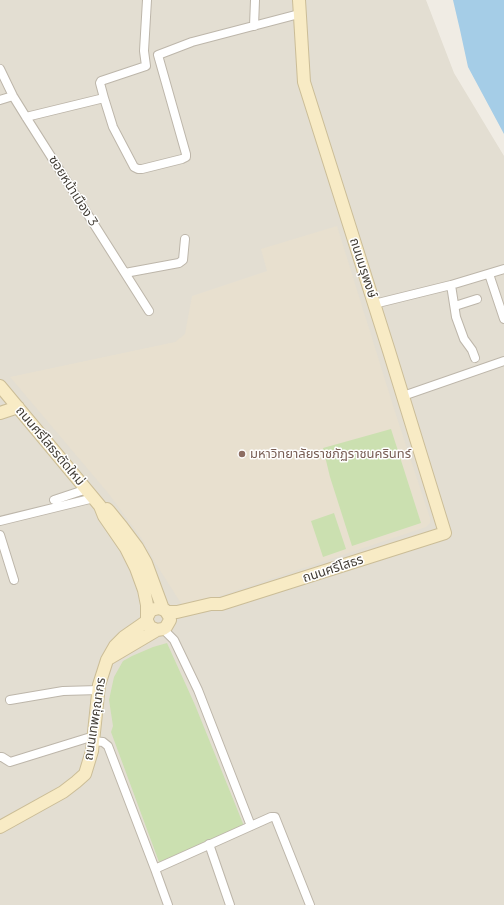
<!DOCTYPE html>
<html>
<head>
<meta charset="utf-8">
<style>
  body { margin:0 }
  canvas { display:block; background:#f0ece4 }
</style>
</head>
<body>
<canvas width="504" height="905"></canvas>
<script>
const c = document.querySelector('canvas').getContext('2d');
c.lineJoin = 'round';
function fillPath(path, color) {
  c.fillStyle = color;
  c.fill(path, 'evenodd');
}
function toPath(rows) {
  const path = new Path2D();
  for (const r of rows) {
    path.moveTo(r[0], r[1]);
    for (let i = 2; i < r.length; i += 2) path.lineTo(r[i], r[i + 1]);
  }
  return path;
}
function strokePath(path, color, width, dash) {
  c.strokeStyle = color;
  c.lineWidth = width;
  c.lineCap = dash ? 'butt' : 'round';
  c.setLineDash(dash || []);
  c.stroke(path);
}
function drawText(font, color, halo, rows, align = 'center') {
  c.font = font + ' Montserrat,"Noto Sans Thai",sans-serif';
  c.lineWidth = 3;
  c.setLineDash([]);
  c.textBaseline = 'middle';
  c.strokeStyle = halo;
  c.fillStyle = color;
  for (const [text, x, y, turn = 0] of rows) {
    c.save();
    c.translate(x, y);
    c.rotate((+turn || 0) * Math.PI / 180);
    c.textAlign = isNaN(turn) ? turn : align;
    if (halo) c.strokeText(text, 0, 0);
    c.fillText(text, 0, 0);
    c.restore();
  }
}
fillPath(toPath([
  [0,0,426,0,454,73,504,156,504,905,0,905]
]), '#e3ded2');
fillPath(toPath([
  [337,226,396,415,430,518,430,523,426,527,184,608,156,564,142,539,108,493,10,377,175,342,185,334,192,296,267,271,261,249]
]), '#e8e0cf');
fillPath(toPath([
  [391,429,421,523,352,546,330,477,323,448],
  [334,513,346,549,323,557,311,521],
  [167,643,195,705,244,826,159,862,111,732,113,726,109,700,114,677,123,661,132,656,153,647]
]), '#cbe0b0');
fillPath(toPath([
  [453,0,504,0,504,134,468,67,460,30]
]), '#a5cde7');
const street = toPath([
  [254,26,255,0],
  [0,69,13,96,26,117,149,311],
  [104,98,113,127,134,167,138,169,142,169,182,159,186,157,186,154,158,55,192,42,299,14],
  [0,100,13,96],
  [26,117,104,98,100,83,101,81,146,66,144,51,147,0],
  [125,273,179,263,183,260,185,239],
  [489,274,504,319],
  [451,285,456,317,464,339,472,350,475,358],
  [374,304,451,285,504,269],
  [455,306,477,299],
  [403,396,504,361],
  [54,500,87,489],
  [0,521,94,498],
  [0,535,14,580],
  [163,629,174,640,198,690,251,826],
  [10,700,63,691,99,690],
  [93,741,103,742,108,746,155,869,271,817,275,817,310,905],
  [0,757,2,757,10,762,94,736],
  [209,844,230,905],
  [155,869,168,905]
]);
const secondary = toPath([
  [0,386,100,506,104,516,126,548,136,568,144,590,147,605,147,617],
  [0,413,18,407],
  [107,509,109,511,122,527,137,547,146,563,163,609],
  [167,612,177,612,211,604,221,604,445,533,389,351,304,82,299,0],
  [108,659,157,630,163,629,166,627,170,620,169,616,165,610,159,608,151,610,147,617,147,621,150,627,157,630],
  [0,827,63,792,76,782,85,774,92,751,99,685,107,660,115,646,124,637,147,621]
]);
strokePath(street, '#bdb6aa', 10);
strokePath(secondary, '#cbbd97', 14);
strokePath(street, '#fff', 8);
strokePath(secondary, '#f8ebc5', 12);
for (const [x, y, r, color] of [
  [242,454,4,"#8d6e63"]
]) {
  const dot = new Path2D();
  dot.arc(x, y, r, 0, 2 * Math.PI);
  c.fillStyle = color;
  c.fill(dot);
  strokePath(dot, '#fff', 1.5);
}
drawText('13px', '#413c34', '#fff', [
  ["ซอยหน้าเมือง 3",73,191,58],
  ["ถนนมรุพงษ์",363,268,72],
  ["ถนนศรีโสธรตัดใหม่",50,446,50],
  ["ถนนศรีโสธร",333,569,-18],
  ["ถนนเทพคุณากร",95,719,-81]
]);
drawText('13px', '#785e54', '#fff', [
  ["มหาวิทยาลัยราชภัฏราชนครินทร์",250,454]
], 'left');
</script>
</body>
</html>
